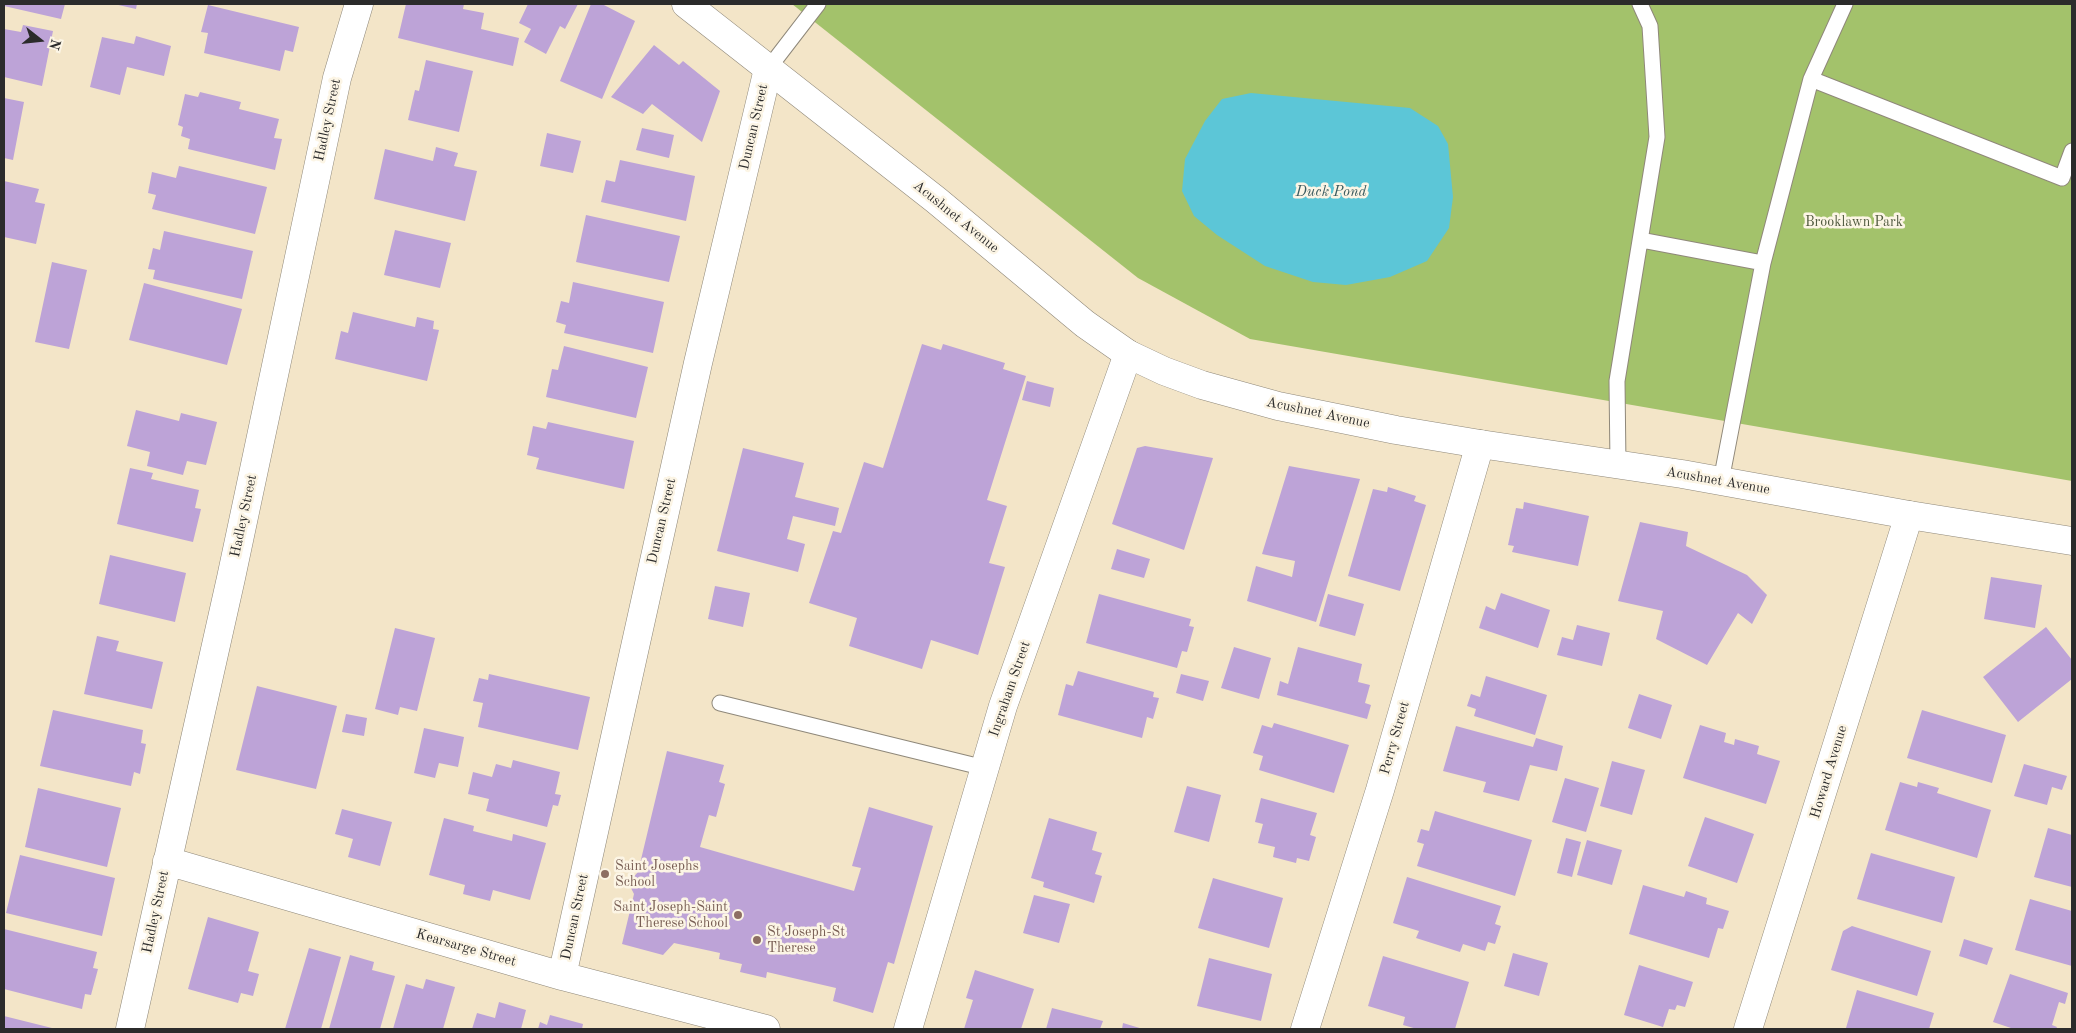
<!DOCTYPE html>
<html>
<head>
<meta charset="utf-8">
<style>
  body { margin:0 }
  #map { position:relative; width:2076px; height:1033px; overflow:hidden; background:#f3e5c8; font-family:"Old Standard TT",serif }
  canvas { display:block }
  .frame { position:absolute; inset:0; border:5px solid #2b2b2b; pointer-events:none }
  .north { position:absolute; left:15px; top:15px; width:50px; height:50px; -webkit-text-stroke:4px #fcf5e5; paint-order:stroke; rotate:106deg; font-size:14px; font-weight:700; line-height:20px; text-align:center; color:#2b2b2b }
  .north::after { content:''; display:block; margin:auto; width:18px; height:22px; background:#2b2b2b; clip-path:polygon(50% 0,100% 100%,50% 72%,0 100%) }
</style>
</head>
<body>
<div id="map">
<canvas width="2076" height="1033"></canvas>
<div class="frame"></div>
<div class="north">N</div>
</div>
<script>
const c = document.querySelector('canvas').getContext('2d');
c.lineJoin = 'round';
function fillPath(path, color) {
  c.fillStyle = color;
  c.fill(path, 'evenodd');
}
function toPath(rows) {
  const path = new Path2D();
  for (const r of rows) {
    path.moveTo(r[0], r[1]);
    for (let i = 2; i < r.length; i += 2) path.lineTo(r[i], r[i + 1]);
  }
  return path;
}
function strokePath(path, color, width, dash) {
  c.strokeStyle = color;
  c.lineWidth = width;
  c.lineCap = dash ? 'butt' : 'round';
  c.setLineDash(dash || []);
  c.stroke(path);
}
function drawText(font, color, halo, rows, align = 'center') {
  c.font = font + ' "Old Standard TT",serif';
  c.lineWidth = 5;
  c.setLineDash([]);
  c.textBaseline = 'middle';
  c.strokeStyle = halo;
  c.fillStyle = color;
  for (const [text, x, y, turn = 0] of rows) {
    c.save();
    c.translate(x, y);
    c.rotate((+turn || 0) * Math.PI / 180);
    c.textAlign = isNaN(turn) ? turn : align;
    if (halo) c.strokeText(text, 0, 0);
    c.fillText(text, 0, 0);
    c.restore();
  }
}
fillPath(toPath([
  [792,4,2072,4,2072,481,1250,339,1138,278]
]), '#a3c26b');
fillPath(toPath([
  [1251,93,1410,108,1438,126,1448,144,1453,197,1449,228,1427,261,1390,277,1346,285,1313,282,1265,266,1217,235,1194,216,1182,191,1185,159,1205,121,1222,99]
]), '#5cc6d7');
fillPath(toPath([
  [4,4,65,4,61,19,4,6],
  [114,4,137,4,136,9],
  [406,4,464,4,463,9,484,13,481,29,519,38,513,66,398,38],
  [528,4,578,4,565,29,560,26,546,54,524,42,531,29,519,23],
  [591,4,602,4,635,21,602,99,560,81],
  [208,5,299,27,293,52,285,50,280,71,204,53,208,33,201,32],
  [23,25,53,31,42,86,4,77,4,29,21,32],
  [136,36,171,46,164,76,127,67,120,95,90,87,102,37,134,44],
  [654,45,679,65,683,61,720,91,702,142,652,104,643,114,611,97],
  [426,60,473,71,459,132,408,120,415,90,419,91],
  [200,92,241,102,239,109,279,119,274,138,282,139,275,170,188,149,190,139,181,136,183,127,178,125,185,94,198,97],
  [4,98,24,102,13,160,4,158],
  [642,128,674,135,669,158,636,150],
  [547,133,581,141,573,173,540,166],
  [436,147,458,153,454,166,477,171,465,221,374,199,385,149,433,161],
  [620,160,695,176,686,221,601,202,606,180,615,182],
  [179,166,267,187,255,234,152,209,156,195,148,193,152,172,176,178],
  [4,181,39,189,35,202,45,204,36,244,4,237],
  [586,215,680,236,669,282,576,262],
  [395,230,451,243,440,288,384,275],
  [164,231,253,251,242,299,153,279,155,270,148,269,153,248,160,250],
  [52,262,87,270,69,349,35,342],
  [573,282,664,302,653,353,564,333,566,325,556,322,561,301,569,303],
  [144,283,242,309,227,365,129,340],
  [353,312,415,327,417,317,434,321,433,329,439,330,427,381,335,359,341,331,348,333],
  [922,344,941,350,943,344,1005,363,1003,369,1026,376,987,500,1007,506,989,563,1005,567,978,655,931,640,922,669,849,646,857,618,809,603,833,531,841,533,864,462,883,468],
  [564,346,648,367,636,418,546,397,552,369,558,370],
  [1027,381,1054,388,1050,407,1022,400],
  [136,410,179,421,181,413,217,422,206,465,187,461,183,475,147,466,150,452,127,446],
  [548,422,634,441,624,489,536,469,539,458,527,455,533,426,546,429],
  [1145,446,1213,458,1184,550,1112,524,1137,448],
  [743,448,804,463,795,497,839,508,835,526,793,516,787,539,805,544,798,572,717,551],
  [1289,466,1360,479,1316,622,1247,601,1256,566,1292,577,1295,561,1262,554],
  [130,468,153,473,151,479,199,490,195,508,201,509,193,542,117,524],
  [1388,487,1416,496,1414,501,1426,505,1400,591,1348,576,1373,489,1387,492],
  [1524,502,1589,516,1578,566,1512,552,1514,546,1508,545,1516,508,1523,509],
  [1640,522,1688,532,1686,546,1747,575,1767,595,1752,624,1738,613,1707,665,1656,639,1663,611,1618,601],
  [1117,549,1150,559,1144,578,1111,569],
  [110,555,186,573,175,622,99,604],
  [1991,577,2042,585,2035,628,1984,619],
  [715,586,750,593,743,627,708,619],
  [1501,593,1550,610,1538,648,1479,628,1486,606,1495,610],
  [1099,594,1191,619,1189,626,1194,627,1187,652,1182,651,1177,668,1086,643],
  [1328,594,1364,604,1355,636,1319,626],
  [1577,625,1610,633,1602,666,1557,655,1562,637,1573,640],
  [2046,627,2072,660,2072,679,2018,722,1983,677],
  [395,628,435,638,417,711,400,707,398,715,375,709],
  [97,636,119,641,116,651,163,662,152,709,84,694],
  [1234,647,1271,658,1259,699,1221,688],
  [1298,647,1362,664,1358,682,1370,685,1365,703,1371,705,1367,719,1277,695,1280,681,1288,684],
  [1078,671,1154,692,1153,697,1159,698,1153,719,1147,717,1142,738,1058,715,1066,684,1073,686],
  [489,674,590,697,578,750,478,727,483,703,473,701,479,678,488,680],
  [1181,674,1209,681,1203,701,1176,693],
  [1486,676,1547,695,1535,735,1474,716,1476,709,1467,706,1471,694,1480,697],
  [257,686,337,706,316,789,236,770],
  [1639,694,1672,705,1661,739,1628,728],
  [53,710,143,730,141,743,146,744,140,774,134,772,131,786,40,766],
  [1922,710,2006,735,1992,783,1907,758],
  [346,714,367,718,364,736,342,732],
  [1274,723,1349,745,1334,793,1259,770,1263,756,1253,753,1262,725,1272,728],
  [1700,725,1726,733,1724,742,1734,745,1735,739,1759,746,1757,754,1780,761,1766,804,1683,778],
  [1456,726,1533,747,1536,738,1563,746,1557,771,1530,765,1519,801,1483,792,1486,782,1443,771],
  [424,728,464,737,458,767,439,763,435,778,414,773],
  [667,751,724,765,719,782,725,784,716,817,709,815,700,847,854,891,861,868,852,866,869,807,933,826,894,964,888,962,873,1013,833,1001,836,988,767,972,766,978,740,972,742,964,719,959,720,953,674,943,663,955,622,944,634,894,631,888,630,881,638,872],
  [513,760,560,772,555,794,561,795,558,806,553,805,547,827,486,811,489,799,468,794,473,772,492,777,496,764,511,768],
  [1612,761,1645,770,1632,815,1600,806],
  [2024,764,2067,776,2062,790,2052,787,2047,805,2014,796],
  [1565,778,1599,788,1586,832,1552,822],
  [1900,782,1917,787,1918,782,1939,788,1937,793,1991,810,1977,858,1885,830],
  [1187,786,1221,795,1209,842,1174,832],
  [38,788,121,808,107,867,25,847],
  [1261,798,1317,813,1310,835,1316,837,1309,861,1297,858,1296,863,1273,857,1275,847,1258,843,1263,824,1255,822],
  [342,809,392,822,380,866,348,857,353,839,335,834],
  [1435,811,1532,840,1515,896,1417,866,1424,844,1417,842,1421,829,1429,831],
  [1705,817,1754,834,1737,883,1688,866],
  [444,818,474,826,473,831,512,841,513,834,546,843,530,900,493,890,490,901,463,894,465,885,429,875],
  [1049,818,1097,832,1092,850,1102,853,1095,874,1102,876,1094,903,1043,887,1044,882,1031,878],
  [2048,828,2072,835,2072,887,2034,877],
  [1566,838,1581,842,1572,877,1557,873],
  [1587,840,1622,850,1612,885,1577,875],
  [1871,853,1955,877,1942,923,1857,899],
  [20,855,115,878,102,936,6,913],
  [1407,877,1501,906,1495,924,1501,926,1495,944,1488,942,1485,951,1463,944,1460,952,1416,938,1419,931,1393,923],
  [1213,878,1283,898,1269,948,1198,928],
  [1643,885,1684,897,1686,891,1707,898,1706,904,1729,911,1723,929,1718,928,1709,958,1629,934],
  [1034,895,1070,904,1059,943,1023,933],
  [2030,899,2072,911,2072,966,2015,950],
  [208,917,259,932,248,971,259,974,253,996,241,993,238,1003,188,989],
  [1852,926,1931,951,1917,996,1831,970,1843,931],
  [4,929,97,952,93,968,98,969,91,995,85,994,82,1009,4,989],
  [1964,939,1993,948,1987,965,1959,956],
  [309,948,341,957,321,1029,285,1029],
  [1513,953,1548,963,1539,996,1504,986],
  [350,955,374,962,372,970,395,976,380,1029,329,1029],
  [1383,956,1469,982,1455,1029,1417,1029,1403,1025,1405,1017,1368,1006],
  [1209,958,1272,974,1261,1021,1197,1006],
  [1639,965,1693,982,1685,1007,1677,1005,1675,1010,1669,1009,1663,1027,1624,1015],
  [975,970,1034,989,1021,1029,964,1029,973,1000,966,998],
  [2010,974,2068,993,2065,1004,2059,1002,2052,1025,2057,1027,2056,1029,2014,1029,1993,1022],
  [426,979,455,987,443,1029,393,1029,406,984,423,989],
  [1857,990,1934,1013,1929,1029,1846,1028],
  [499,1002,526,1010,521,1029,472,1029,477,1013,495,1018],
  [1052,1008,1103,1021,1100,1029,1046,1029],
  [550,1015,583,1024,582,1029,538,1029,540,1022,547,1025],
  [4,1016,56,1029,4,1029],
  [1123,1023,1143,1029,1122,1029]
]), '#bda3d7');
const lane = toPath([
  [768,69,818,4],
  [1811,79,2062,178,2072,151],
  [1641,240,1763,263,1721,481],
  [1763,263,1811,79,1845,4],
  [1618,465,1617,381,1657,137,1650,26,1640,4],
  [720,703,985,768]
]);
const street = toPath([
  [167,861,562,976,766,1029],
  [562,976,698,363,768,69],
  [130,1029,231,578,337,78,359,4],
  [908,1029,1003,706,1128,354],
  [1305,1029,1380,790,1480,444],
  [1748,1029,1909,515]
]);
const secondary = toPath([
  [686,4,936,200,1085,324,1128,354,1164,371,1202,385,1278,406,1396,430,1480,444,1682,474,1909,515,2072,541]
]);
strokePath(lane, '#8f887a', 17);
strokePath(street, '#8f887a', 29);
strokePath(secondary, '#8f887a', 29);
strokePath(lane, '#fff', 15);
strokePath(street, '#fff', 28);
strokePath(secondary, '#fff', 28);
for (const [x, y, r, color] of [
  [605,874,5,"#8d6e63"],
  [738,915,5,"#8d6e63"],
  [757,940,5,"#8d6e63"]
]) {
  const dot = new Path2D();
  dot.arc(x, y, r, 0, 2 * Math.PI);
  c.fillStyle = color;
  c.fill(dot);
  strokePath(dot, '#fcf5e5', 2);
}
drawText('14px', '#2b2b2b', '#fcf5e5', [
  ["Hadley Street",328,120,-78],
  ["Duncan Street",754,127,-77],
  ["Acushnet Avenue",956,217,39],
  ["Acushnet Avenue",1318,413,12],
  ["Acushnet Avenue",1718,481,10],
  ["Hadley Street",244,516,-78],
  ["Duncan Street",662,521,-77],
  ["Ingraham Street",1010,689,-71],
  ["Perry Street",1395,738,-74],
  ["Howard Avenue",1829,772,-73],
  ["Hadley Street",156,912,-78],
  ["Duncan Street",575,917,-78],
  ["Kearsarge Street",466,948,16]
]);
drawText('14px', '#4f583e', '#fcf5e5', [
  ["Brooklawn Park",1854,222]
]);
drawText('14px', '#785e54', '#fcf5e5', [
  ["Saint Josephs",615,866],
  ["School",615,882],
  ["Saint Joseph-Saint",728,907,"right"],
  ["Therese School",728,923,"right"],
  ["St Joseph-St",767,932],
  ["Therese",767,948]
], 'left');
drawText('italic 15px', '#3a5a5f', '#fcf5e5', [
  ["Duck Pond",1331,192]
]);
</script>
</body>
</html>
